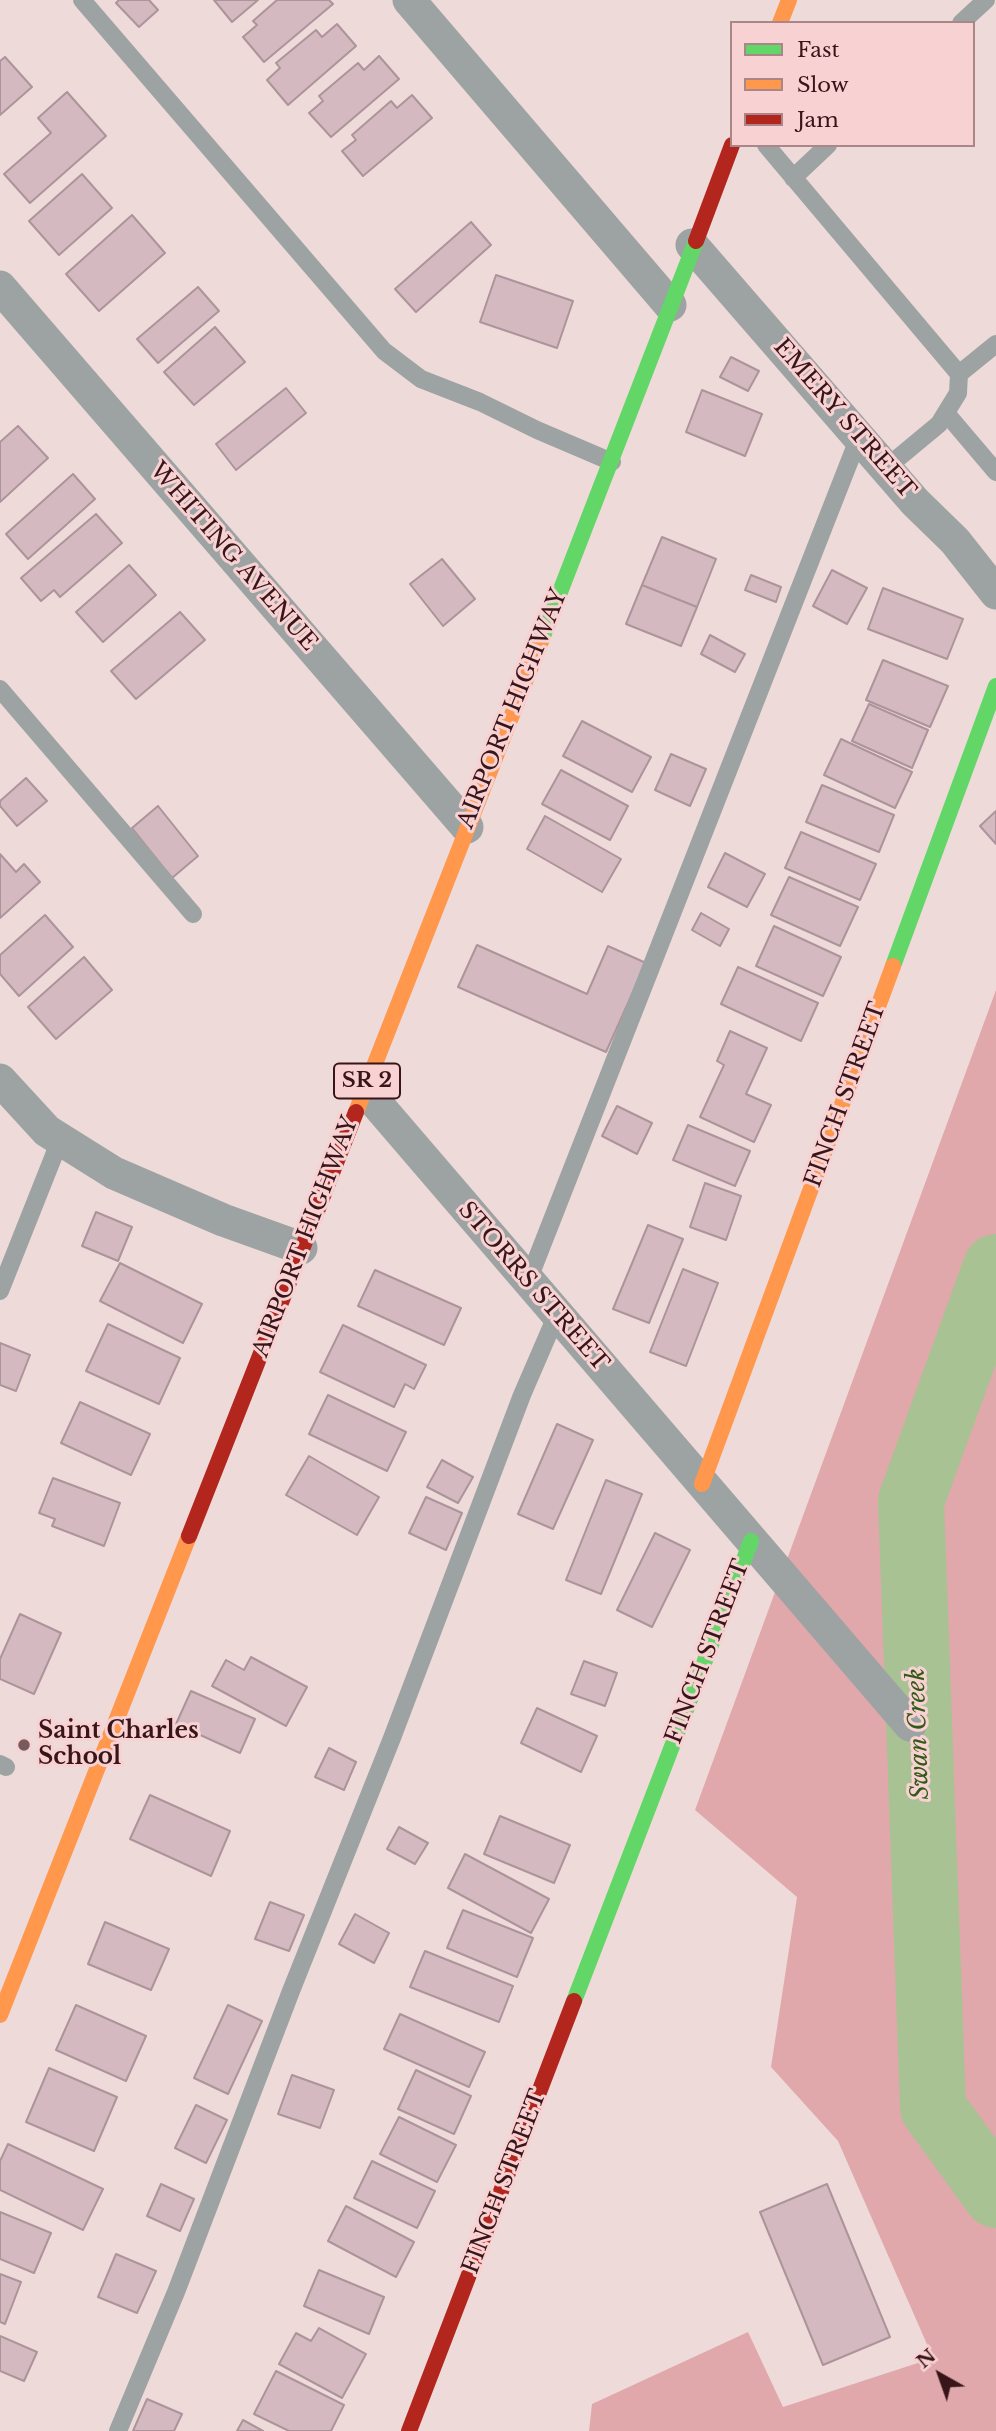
<!DOCTYPE html>
<html>
<head>
<meta charset="utf-8">
<style>
  body { margin:0 }
  #map { position:relative; width:996px; height:2431px; overflow:hidden; background:#efdada; font-family:"Libre Baskerville",serif }
  canvas { display:block }
  .legend { position:absolute; left:730px; top:21px; width:245px; height:126px; box-sizing:border-box; background:#f8d1d2; border:2px solid #ab8688; margin:0; padding:9px 12px; list-style:none; font-size:21px; color:#371518 }
  .legend li { display:flex; align-items:center; gap:14px; height:35px }
  .legend b { width:35px; border:2px solid #ab8688 }
  .north { position:absolute; left:905px; top:2340px; width:70px; height:70px; -webkit-text-stroke:5px #f8d1d2; paint-order:stroke; rotate:320deg; font-size:19px; font-weight:700; line-height:28px; text-align:center; color:#371518 }
  .north::after { content:''; display:block; margin:auto; width:24px; height:32px; background:#371518; clip-path:polygon(50% 0,100% 100%,50% 72%,0 100%) }
</style>
</head>
<body>
<div id="map">
<canvas width="996" height="2431"></canvas>
<ul class="legend">
<li><b style="height:9px;background:#63d668"></b>Fast</li>
<li><b style="height:9px;background:#ff974d"></b>Slow</li>
<li><b style="height:9px;background:#b3261e"></b>Jam</li>
</ul>
<div class="north">N</div>
</div>
<script>
const c = document.querySelector('canvas').getContext('2d');
c.lineJoin = 'round';
function fillPath(path, color) {
  c.fillStyle = color;
  c.fill(path, 'evenodd');
}
function toPath(rows) {
  const path = new Path2D();
  for (const r of rows) {
    path.moveTo(r[0], r[1]);
    for (let i = 2; i < r.length; i += 2) path.lineTo(r[i], r[i + 1]);
  }
  return path;
}
function strokePath(path, color, width, dash) {
  c.strokeStyle = color;
  c.lineWidth = width;
  c.lineCap = dash ? 'butt' : 'round';
  c.setLineDash(dash || []);
  c.stroke(path);
}
function drawText(font, color, halo, rows, align = 'center') {
  c.font = font + ' "Libre Baskerville",serif';
  c.lineWidth = 6;
  c.setLineDash([]);
  c.textBaseline = 'middle';
  c.strokeStyle = halo;
  c.fillStyle = color;
  for (const [text, x, y, turn = 0] of rows) {
    c.save();
    c.translate(x, y);
    c.rotate((+turn || 0) * Math.PI / 180);
    c.textAlign = isNaN(turn) ? turn : align;
    if (halo) c.strokeText(text, 0, 0);
    c.fillText(text, 0, 0);
    c.restore();
  }
}
fillPath(toPath([
  [996,990,996,2431,589,2431,592,2404,748,2332,783,2407,933,2358,838,2141,771,2067,797,1897,695,1810]
]), '#e0a8ab');
strokePath(toPath([
  [996,1267,911,1501,933,2108,996,2195]
]), '#a9c293', 66);
const building = toPath([
  [119,0,149,0,158,10,139,27,116,3,119,0],
  [214,0,258,0,232,22,214,0],
  [277,0,329,0,333,4,264,62,243,37,257,25,253,21,277,0],
  [337,24,356,46,288,105,267,80,280,68,276,63,316,30,322,37,337,24],
  [379,56,399,79,331,137,309,113,323,101,319,96,358,63,364,70,379,56],
  [5,57,32,87,0,115,0,61,5,57],
  [67,92,106,136,30,203,4,174,51,133,38,118,67,92],
  [412,95,432,118,363,176,342,151,356,140,352,135,391,101,397,108,412,95],
  [82,174,112,208,59,255,29,221,82,174],
  [132,215,165,253,99,311,66,274,132,215],
  [471,222,491,245,416,312,395,289,471,222],
  [496,275,573,301,557,348,480,322,496,275],
  [198,287,219,311,158,363,137,339,198,287],
  [215,327,245,362,194,405,164,372,215,327],
  [731,357,759,371,748,391,720,377,731,357],
  [286,388,306,413,236,470,216,444,286,388],
  [702,390,762,414,745,456,686,432,702,390],
  [18,426,48,458,0,502,0,442,18,426],
  [73,474,95,499,28,559,6,534,73,474],
  [96,514,122,543,60,597,54,590,41,601,21,578,96,514],
  [662,537,716,559,697,607,642,585,662,537],
  [442,559,475,599,443,626,410,584,442,559],
  [129,565,156,595,103,642,76,612,129,565],
  [832,570,867,588,847,624,813,606,832,570],
  [751,575,781,587,776,602,745,590,751,575],
  [642,585,697,607,681,646,626,624,642,585],
  [883,588,963,619,947,659,868,629,883,588],
  [180,612,205,640,136,699,111,671,180,612],
  [710,635,745,654,735,672,701,654,710,635],
  [883,660,948,686,930,727,866,700,883,660],
  [869,704,928,730,912,768,852,741,869,704],
  [582,721,651,757,632,792,563,756,582,721],
  [841,739,912,772,895,808,824,775,841,739],
  [671,754,706,769,690,806,655,790,671,754],
  [561,770,628,806,610,840,542,804,561,770],
  [26,778,47,801,17,826,0,806,0,801,26,778],
  [822,785,894,815,879,852,806,822,822,785],
  [158,806,198,856,172,878,132,828,158,806],
  [996,811,996,844,980,826,996,811],
  [545,816,621,859,602,892,527,849,545,816],
  [801,832,876,864,860,900,785,868,801,832],
  [725,853,765,874,747,907,708,887,725,853],
  [0,854,16,872,24,864,40,882,0,918,0,854],
  [789,877,858,907,840,946,771,915,789,877],
  [701,913,729,929,720,946,692,930,701,913],
  [45,915,73,947,19,996,0,974,0,955,45,915],
  [774,926,841,957,823,996,756,966,774,926],
  [477,945,587,994,608,946,646,963,606,1052,458,987,477,945],
  [84,957,112,990,56,1039,28,1007,84,957],
  [738,967,818,1003,801,1041,721,1004,738,967],
  [730,1031,767,1048,746,1094,771,1105,754,1142,700,1117,724,1065,717,1061,730,1031],
  [617,1106,652,1123,637,1154,602,1136,617,1106],
  [688,1125,750,1151,735,1186,673,1160,688,1125],
  [705,1183,741,1196,726,1240,690,1227,705,1183],
  [96,1212,132,1227,118,1261,82,1246,96,1212],
  [648,1225,683,1239,649,1323,613,1309,648,1225],
  [120,1263,202,1304,183,1343,100,1301,120,1263],
  [683,1269,718,1283,686,1366,650,1352,683,1269],
  [375,1270,461,1308,444,1345,358,1306,375,1270],
  [108,1324,180,1358,159,1404,86,1371,108,1324],
  [343,1325,426,1365,414,1389,405,1384,394,1407,320,1372,343,1325],
  [0,1343,30,1355,16,1391,0,1385,0,1343],
  [328,1395,406,1432,387,1471,309,1434,328,1395],
  [80,1402,150,1434,131,1475,61,1443,80,1402],
  [557,1424,593,1440,553,1529,518,1514,557,1424],
  [309,1456,379,1497,357,1535,286,1495,309,1456],
  [442,1460,473,1477,458,1503,427,1487,442,1460],
  [53,1478,120,1503,104,1546,52,1526,55,1519,39,1513,53,1478],
  [606,1480,642,1494,601,1594,566,1580,606,1480],
  [426,1497,462,1513,446,1550,409,1533,426,1497],
  [655,1533,690,1550,652,1627,617,1610,655,1533],
  [20,1614,61,1633,34,1694,0,1679,0,1659,20,1614],
  [251,1657,307,1687,286,1726,212,1686,226,1660,244,1670,251,1657],
  [584,1661,617,1673,605,1706,571,1694,584,1661],
  [191,1691,255,1719,240,1753,176,1724,191,1691],
  [537,1708,597,1736,581,1772,521,1743,537,1708],
  [329,1748,356,1762,344,1790,315,1777,329,1748],
  [150,1795,230,1831,211,1876,130,1839,150,1795],
  [500,1816,570,1845,554,1883,484,1854,500,1816],
  [399,1827,428,1843,415,1864,387,1849,399,1827],
  [465,1854,549,1899,531,1933,448,1888,465,1854],
  [270,1902,304,1915,289,1951,255,1939,270,1902],
  [463,1910,533,1938,517,1977,447,1948,463,1910],
  [355,1914,389,1933,374,1963,339,1944,355,1914],
  [105,1922,169,1949,151,1990,88,1964,105,1922],
  [425,1951,513,1986,499,2022,410,1987,425,1951],
  [76,2005,146,2036,126,2081,56,2050,76,2005],
  [228,2005,262,2021,228,2094,194,2078,228,2005],
  [400,2014,485,2052,469,2087,384,2049,400,2014],
  [49,2068,117,2097,94,2151,26,2122,49,2068],
  [416,2070,471,2096,454,2134,398,2109,416,2070],
  [292,2075,334,2090,320,2128,278,2114,292,2075],
  [196,2105,227,2120,206,2163,175,2148,196,2105],
  [399,2117,456,2145,437,2182,380,2154,399,2117],
  [8,2144,103,2189,83,2230,0,2190,0,2161,8,2144],
  [372,2161,435,2191,417,2228,354,2198,372,2161],
  [161,2184,194,2199,180,2231,147,2216,161,2184],
  [827,2184,890,2337,823,2365,760,2212,827,2184],
  [346,2206,414,2242,396,2277,328,2241,346,2206],
  [0,2212,51,2233,34,2273,0,2259,0,2212],
  [116,2254,156,2271,137,2313,98,2297,116,2254],
  [319,2270,384,2297,369,2334,304,2306,319,2270],
  [0,2274,21,2282,5,2324,0,2322,0,2274],
  [319,2328,366,2354,342,2398,279,2364,296,2333,311,2341,319,2328],
  [0,2336,37,2352,24,2381,0,2371,0,2336],
  [276,2371,344,2405,331,2431,289,2431,254,2414,276,2371],
  [147,2399,182,2414,174,2431,133,2431,147,2399],
  [243,2420,263,2431,237,2431,243,2420]
]);
fillPath(building, '#d4bac0');
strokePath(building, '#ac949a', 2);
strokePath(toPath([
  [82,0,384,351,421,379,480,402,537,430,612,462],
  [961,23,986,0],
  [766,145,959,374,996,344],
  [793,178,828,145],
  [946,413,996,472],
  [886,468,939,424,958,393,959,374],
  [0,689,193,914],
  [528,1281,859,437],
  [0,1291,60,1140],
  [0,1764,6,1767],
  [118,2431,176,2292,291,1991,392,1738,522,1395,557,1314]
]), '#9da3a3', 18);
strokePath(toPath([
  [409,0,670,305],
  [692,245,915,502,955,541,996,593],
  [0,287,467,827],
  [0,1080,47,1131,114,1173,223,1220,301,1248],
  [364,1089,910,1725]
]), '#9da3a3', 33);
strokePath(toPath([
  [541,641,696,241],
  [893,966,996,686],
  [574,2001,751,1541]
]), '#63d668', 16);
strokePath(toPath([
  [780,23,789,0],
  [356,1112,541,641],
  [702,1484,893,966],
  [0,2015,189,1536]
]), '#ff974d', 16);
strokePath(toPath([
  [696,241,732,145],
  [189,1536,356,1112],
  [409,2431,574,2001]
]), '#b3261e', 16);
for (const [x, y, r, color] of [
  [24,1745,7,"#775a5c"]
]) {
  const dot = new Path2D();
  dot.arc(x, y, r, 0, 2 * Math.PI);
  c.fillStyle = color;
  c.fill(dot);
  strokePath(dot, '#f8d1d2', 2.5);
}
for (const [x, y, w] of [
  [367,1081,66]
]) {
  const box = new Path2D();
  box.roundRect(x - w / 2, y - 17.5, w, 35, 5);
  c.fillStyle = '#f8d1d2';
  c.fill(box);
  strokePath(box, '#371518', 2);
}
drawText('bold 21px', '#371518', null, [
  ["SR 2",367,1081]
]);
drawText('23px', '#371518', '#f8d1d2', [
  ["EMERY STREET",844,419,49],
  ["WHITING AVENUE",233,557,49],
  ["AIRPORT HIGHWAY",513,709,-68],
  ["FINCH STREET",846,1095,-70],
  ["AIRPORT HIGHWAY",306,1237,-69],
  ["STORRS STREET",533,1287,49],
  ["FINCH STREET",708,1652,-69],
  ["FINCH STREET",505,2182,-69]
]);
drawText('bold 23px', '#371518', '#f8d1d2', [
  ["Saint Charles",38,1732],
  ["School",38,1758]
], 'left');
drawText('italic 24px', '#305a15', '#f8d1d2', [
  ["Swan Creek",919,1734,-92]
]);
</script>
</body>
</html>
